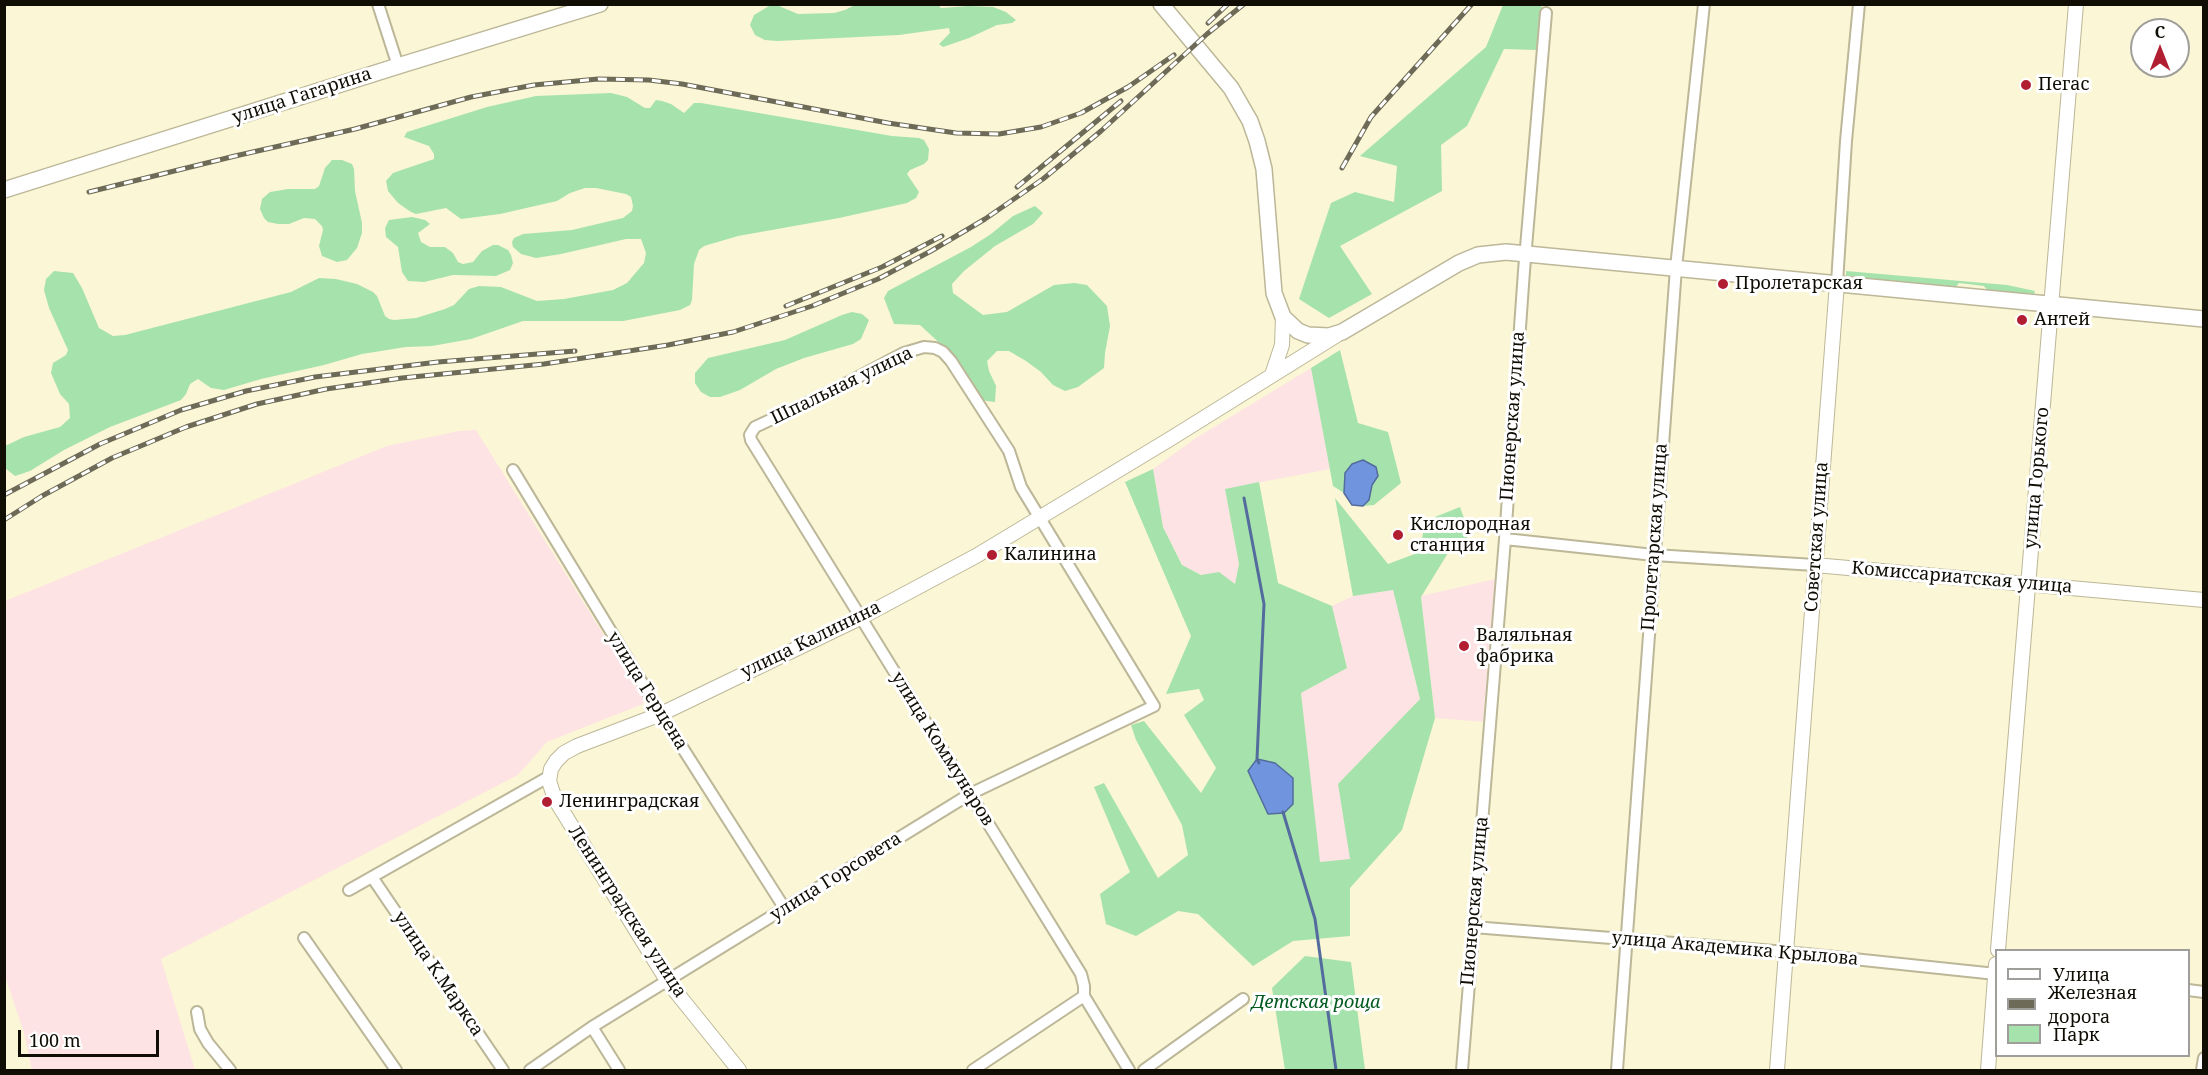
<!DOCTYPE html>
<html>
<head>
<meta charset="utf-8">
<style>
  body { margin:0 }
  #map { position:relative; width:2208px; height:1075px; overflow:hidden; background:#fbf6d5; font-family:"Noto Serif",serif }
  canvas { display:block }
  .frame { position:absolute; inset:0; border:6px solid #0f0d04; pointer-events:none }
  .legend { position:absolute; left:1995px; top:949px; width:195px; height:108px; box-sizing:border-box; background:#fff; border:2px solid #9f9e9b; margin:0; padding:8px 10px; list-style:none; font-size:18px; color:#0f0d04 }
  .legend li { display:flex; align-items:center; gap:12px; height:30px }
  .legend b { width:30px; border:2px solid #9f9e9b }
  .north { position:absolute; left:2130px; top:18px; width:60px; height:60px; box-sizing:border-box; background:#fff; border:2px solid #9f9e9b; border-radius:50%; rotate:0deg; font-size:16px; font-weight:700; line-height:24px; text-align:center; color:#0f0d04 }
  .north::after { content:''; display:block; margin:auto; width:21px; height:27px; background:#b11e32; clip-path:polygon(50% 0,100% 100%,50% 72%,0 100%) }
  .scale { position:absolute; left:18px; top:1030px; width:141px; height:27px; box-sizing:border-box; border:3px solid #0f0d04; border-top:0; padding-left:8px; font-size:18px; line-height:21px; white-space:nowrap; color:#0f0d04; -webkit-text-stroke:4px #fff; paint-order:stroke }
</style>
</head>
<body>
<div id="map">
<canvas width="2208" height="1075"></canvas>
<div class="frame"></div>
<ul class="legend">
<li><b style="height:8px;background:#fff"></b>Улица</li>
<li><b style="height:8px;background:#6d6a57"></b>Железная дорога</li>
<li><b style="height:16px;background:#a6e2ac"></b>Парк</li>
</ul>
<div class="north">С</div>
<div class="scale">100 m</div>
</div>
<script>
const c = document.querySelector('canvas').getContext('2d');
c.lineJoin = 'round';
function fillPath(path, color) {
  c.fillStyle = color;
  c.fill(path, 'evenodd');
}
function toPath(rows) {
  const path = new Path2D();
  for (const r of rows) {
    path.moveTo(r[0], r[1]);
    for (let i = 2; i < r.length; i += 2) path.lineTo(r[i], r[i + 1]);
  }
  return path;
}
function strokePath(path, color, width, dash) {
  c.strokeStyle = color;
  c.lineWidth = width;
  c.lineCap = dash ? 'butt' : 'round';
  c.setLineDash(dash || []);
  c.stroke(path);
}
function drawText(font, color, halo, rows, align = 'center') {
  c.font = font + ' "Noto Serif",serif';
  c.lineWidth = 6;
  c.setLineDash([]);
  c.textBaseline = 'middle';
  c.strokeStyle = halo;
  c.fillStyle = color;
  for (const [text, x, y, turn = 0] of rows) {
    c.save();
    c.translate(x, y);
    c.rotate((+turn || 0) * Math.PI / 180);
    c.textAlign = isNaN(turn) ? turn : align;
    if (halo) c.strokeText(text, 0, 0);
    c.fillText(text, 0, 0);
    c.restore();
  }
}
fillPath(toPath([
  [1311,368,1330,469,1225,489,1239,564,1235,584,1202,575,1183,566,1163,527,1153,469,1196,438],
  [476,430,643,698,643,704,547,742,518,775,161,959,195,1070,32,1070,24,1033,5,976,5,601,387,446,459,431],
  [1495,579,1483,722,1435,718,1421,596],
  [1393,590,1420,699,1338,784,1351,860,1319,862,1301,693,1347,668,1332,606,1353,596]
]), '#fee3e4');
fillPath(toPath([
  [855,5,937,4,941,8,969,6,993,7,1006,12,1016,20,1012,23,997,25,969,38,943,47,939,44,950,33,949,28,899,35,777,41,765,40,755,35,750,25,754,15,769,6,779,6,798,14,834,13,845,10],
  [1503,5,1542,5,1536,50,1504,49,1467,126,1441,145,1442,191,1340,246,1372,294,1329,318,1299,299,1331,203,1355,192,1394,202,1397,166,1360,156,1486,47],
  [611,93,627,97,645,108,650,108,656,100,662,101,671,104,684,113,694,103,701,103,892,136,919,138,924,140,929,149,928,160,924,164,910,170,907,174,919,192,916,198,907,203,839,218,738,236,704,246,699,250,694,264,692,300,690,305,680,310,623,321,523,321,471,339,432,346,406,347,362,354,324,365,261,379,224,390,211,388,198,379,190,384,186,394,181,400,110,427,64,450,30,471,15,476,5,468,5,446,24,437,60,427,70,418,69,404,60,394,51,373,53,363,66,355,68,350,49,308,44,290,46,279,54,271,73,273,82,288,99,328,113,336,125,335,291,292,319,278,336,279,357,284,373,292,377,296,385,316,389,319,394,320,416,318,445,309,454,305,469,289,479,286,501,287,537,301,564,299,613,290,627,283,644,263,646,253,641,239,626,239,561,254,536,258,521,254,513,247,512,242,514,238,523,234,572,230,623,218,632,211,633,206,631,197,626,194,596,188,585,188,570,193,557,201,500,214,461,219,446,208,416,214,411,212,398,203,388,191,386,181,393,173,434,159,434,154,429,146,404,137,407,132,487,107,536,96],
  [332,160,342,160,352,164,354,169,355,191,362,223,362,233,357,248,347,260,337,262,322,256,319,246,323,230,322,226,315,219,304,218,289,224,278,224,268,222,264,218,260,209,262,199,270,192,288,189,315,189,319,186,325,168],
  [1035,206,1043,213,1033,224,995,246,964,271,952,284,953,293,983,315,1007,312,1054,285,1074,283,1087,285,1107,306,1110,326,1105,353,1104,368,1078,387,1065,391,1053,385,1041,372,1026,361,1009,351,997,351,987,361,989,371,996,386,995,402,980,400,947,350,920,325,894,324,884,298,888,291,971,247,991,234,1013,216],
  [412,217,425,220,430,224,418,233,421,242,430,247,445,247,453,253,458,262,463,264,473,262,482,251,493,245,498,245,508,250,511,255,513,263,510,270,496,276,453,275,424,282,408,281,402,272,398,247,386,237,385,228,389,220],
  [1846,271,2007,285,2035,291,2034,294,1987,290,1984,286,1959,283,1956,287,1846,276],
  [852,312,862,314,869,320,861,339,853,344,804,358,776,369,740,390,720,397,710,397,701,392,695,383,695,373,708,358,785,340,842,315],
  [1340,350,1358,423,1388,432,1401,483,1374,505,1363,506,1369,500,1372,485,1345,473,1344,493,1333,486,1311,368],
  [1153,469,1163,527,1182,565,1201,575,1219,572,1235,584,1239,564,1225,489,1259,482,1278,583,1332,606,1347,668,1301,693,1320,862,1350,859,1338,784,1420,699,1393,590,1353,596,1335,498,1388,564,1420,552,1425,521,1460,507,1470,535,1448,553,1421,597,1435,718,1402,830,1350,888,1350,936,1293,941,1253,966,1198,914,1178,911,1136,936,1106,924,1100,894,1130,872,1094,787,1104,783,1158,878,1188,855,1182,825,1136,740,1131,725,1144,721,1201,793,1216,768,1184,715,1204,700,1199,689,1166,694,1191,636,1125,482],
  [1305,956,1351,962,1365,1070,1285,1070,1272,988]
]), '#a6e2ac');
const water = toPath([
  [1363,460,1376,467,1378,476,1372,485,1369,500,1363,506,1352,505,1344,493,1345,473,1352,464,1363,460],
  [1257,759,1275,763,1293,778,1293,804,1284,813,1268,814,1248,771,1257,759]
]);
fillPath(water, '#7094de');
strokePath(water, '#536c9d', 1.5);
strokePath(toPath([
  [1244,498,1264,604,1257,759,1259,763],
  [1283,812,1315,919,1336,1070]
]), '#536c9d', 3);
const minor = toPath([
  [378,4,398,66],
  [1837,283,1846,141,1859,4],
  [513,470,661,714,785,909],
  [1505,539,1654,555,1815,565],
  [372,877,503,1070],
  [349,890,550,776],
  [1473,927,1787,952,1996,974],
  [304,938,396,1070],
  [2188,990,2204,992],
  [197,1012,200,1029,208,1043,230,1070],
  [592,1027,619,1070],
  [530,1070,592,1027,970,794,1154,706,1021,487,1009,451,951,361,943,352,935,348,924,347,904,353,826,394,755,427,750,435,751,440,970,794,1081,974,1084,986,1084,996,1129,1070],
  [973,1070,1084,996],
  [1144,1070,1243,999],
  [1462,1070,1505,539,1524,271,1546,13],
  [1617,1070,1676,268,1704,4],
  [2202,1070,2204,1058]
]);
const tertiary = toPath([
  [1272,375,1282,345,1283,317],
  [1815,565,2204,600],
  [1998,950,2076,4],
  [739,1070,668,982,555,799,549,781,551,769,556,761,564,753,577,746,661,714,860,618,976,556,1170,439,1337,335],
  [1777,1070,1837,283],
  [1988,1070,1996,964]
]);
const secondary = toPath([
  [1161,4,1231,88,1250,121,1257,141,1264,169,1274,293,1283,317,1298,331,1308,335,1329,336,1342,332,1459,263,1478,255,1506,252,2204,319],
  [4,190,398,66,600,4]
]);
strokePath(minor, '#bcb798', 14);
strokePath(tertiary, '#bcb798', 16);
strokePath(secondary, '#bcb798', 18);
strokePath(minor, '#fff', 10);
strokePath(tertiary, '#fff', 14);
strokePath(secondary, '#fff', 15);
const rail = toPath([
  [1208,23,1228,4],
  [1342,168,1371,117,1472,4],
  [1017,187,1121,101],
  [89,192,235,156,355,129,471,97,534,85,598,79,649,80,682,84,888,123,956,133,999,134,1041,127,1081,113,1128,87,1174,55],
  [786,306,882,267,942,236],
  [4,495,100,444,181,410,246,391,315,377,438,362,575,351],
  [4,520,42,496,112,458,186,427,257,404,326,389,402,378,544,364,668,345,733,332,812,306,878,279,931,251,985,219,1043,179,1101,131,1207,34,1244,4]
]);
strokePath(rail, '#6d6a57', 5);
strokePath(rail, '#fff', 3, [9]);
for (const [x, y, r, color] of [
  [2026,85,6,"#b11e32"],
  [1723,284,6,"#b11e32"],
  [2022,320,6,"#b11e32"],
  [1398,535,6,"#b11e32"],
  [992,555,6,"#b11e32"],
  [1464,646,6,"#b11e32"],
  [547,802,6,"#b11e32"]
]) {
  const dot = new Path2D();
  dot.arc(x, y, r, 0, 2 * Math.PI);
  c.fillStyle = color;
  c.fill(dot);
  strokePath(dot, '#fff', 2);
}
drawText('18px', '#0f0d04', '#fff', [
  ["Пегас",2038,85],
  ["Пролетарская",1735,284],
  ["Антей",2034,320],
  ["Кислородная",1410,525],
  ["станция",1410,546],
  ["Калинина",1004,555],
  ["Валяльная",1476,636],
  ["фабрика",1476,657],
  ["Ленинградская",559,802]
], 'left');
drawText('18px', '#0f0d04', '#fff', [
  ["улица Гагарина",302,96,-18],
  ["Шпальная улица",842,386,-26],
  ["Пионерская улица",1513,416,-86],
  ["улица Горького",2037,478,-85],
  ["Пролетарская улица",1655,537,-86],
  ["Советская улица",1817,537,-86],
  ["Комиссариатская улица",1962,578,5],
  ["улица Калинина",811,640,-26],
  ["улица Герцена",647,691,58],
  ["улица Коммунаров",942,749,58],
  ["улица Горсовета",836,877,-32],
  ["Пионерская улица",1475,901,-85],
  ["Ленинградская улица",627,912,57],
  ["улица Академика Крылова",1735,949,5],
  ["улица К.Маркса",438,974,56]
]);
drawText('italic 18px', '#025a1f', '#fff', [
  ["Детская роща",1316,1003]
]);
</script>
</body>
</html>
